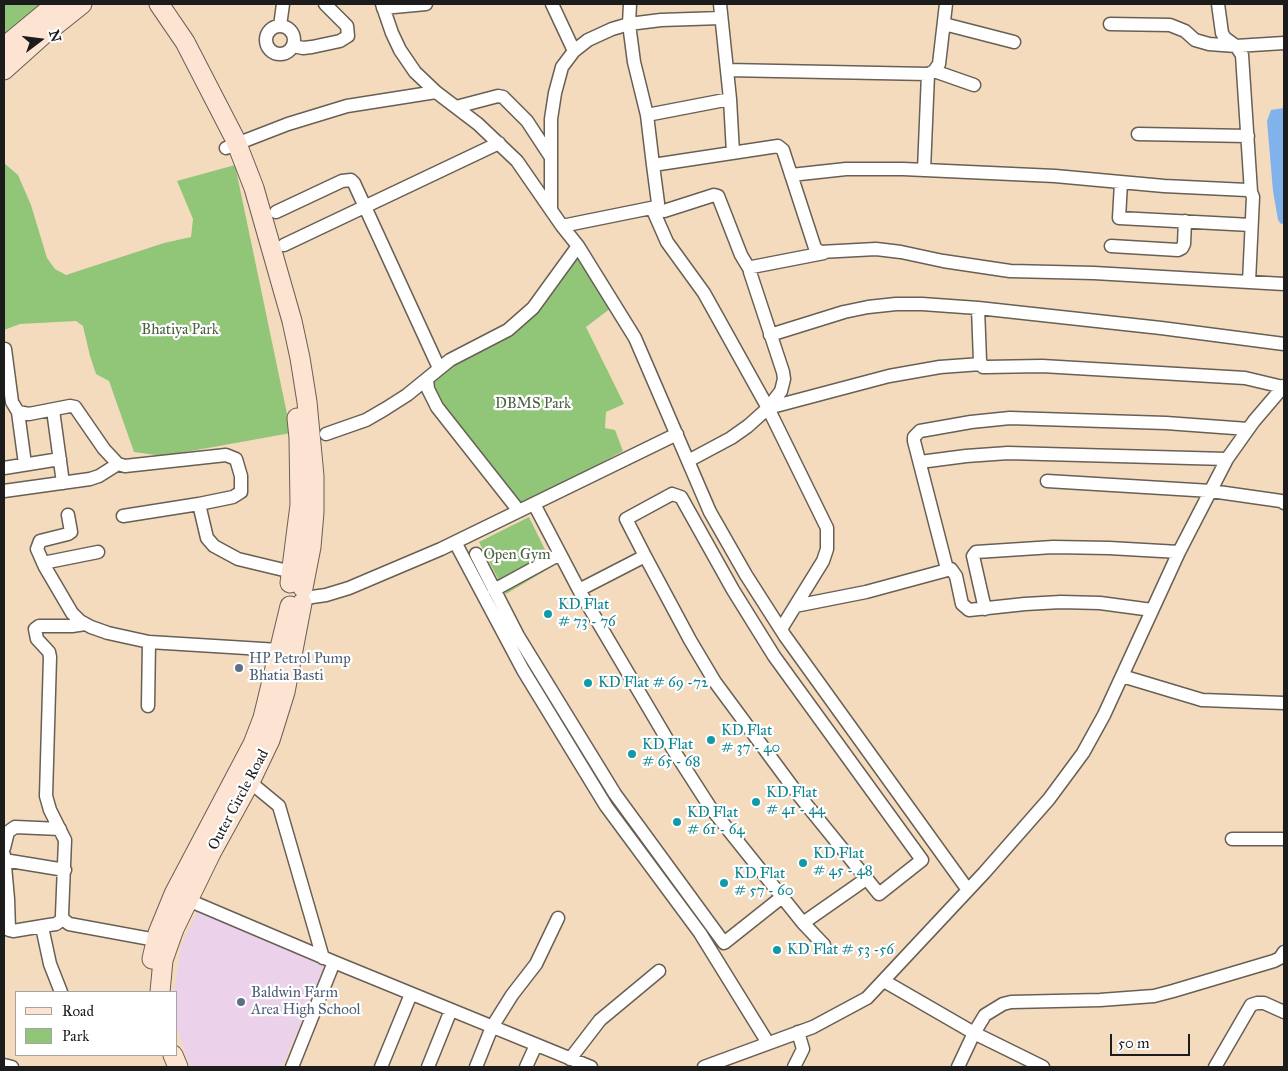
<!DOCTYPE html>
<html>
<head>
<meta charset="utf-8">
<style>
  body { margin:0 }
  #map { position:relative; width:1288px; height:1071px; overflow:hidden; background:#f4dbbe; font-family:"IM FELL Great Primer",serif }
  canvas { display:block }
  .frame { position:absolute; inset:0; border:5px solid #1c1c1c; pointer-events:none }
  .legend { position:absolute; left:15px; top:991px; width:162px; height:65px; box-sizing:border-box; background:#fff; border:1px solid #a4a4a4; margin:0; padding:6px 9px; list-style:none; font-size:15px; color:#1c1c1c }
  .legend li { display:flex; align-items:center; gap:10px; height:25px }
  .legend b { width:25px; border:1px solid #a4a4a4 }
  .north { position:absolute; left:15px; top:15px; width:50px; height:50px; -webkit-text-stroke:4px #fff; paint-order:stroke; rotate:75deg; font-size:14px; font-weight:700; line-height:20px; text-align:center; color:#1c1c1c }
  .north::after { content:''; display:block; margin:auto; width:18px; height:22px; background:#1c1c1c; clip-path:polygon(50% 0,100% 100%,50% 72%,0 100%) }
  .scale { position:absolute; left:1110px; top:1034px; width:80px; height:22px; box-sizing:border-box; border:2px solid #1c1c1c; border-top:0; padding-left:6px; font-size:15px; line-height:18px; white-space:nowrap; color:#1c1c1c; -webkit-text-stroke:4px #fff; paint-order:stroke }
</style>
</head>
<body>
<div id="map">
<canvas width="1288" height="1071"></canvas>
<div class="frame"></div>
<ul class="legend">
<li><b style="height:6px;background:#fde3d1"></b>Road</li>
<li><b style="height:14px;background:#91c678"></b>Park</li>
</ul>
<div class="north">N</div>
<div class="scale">50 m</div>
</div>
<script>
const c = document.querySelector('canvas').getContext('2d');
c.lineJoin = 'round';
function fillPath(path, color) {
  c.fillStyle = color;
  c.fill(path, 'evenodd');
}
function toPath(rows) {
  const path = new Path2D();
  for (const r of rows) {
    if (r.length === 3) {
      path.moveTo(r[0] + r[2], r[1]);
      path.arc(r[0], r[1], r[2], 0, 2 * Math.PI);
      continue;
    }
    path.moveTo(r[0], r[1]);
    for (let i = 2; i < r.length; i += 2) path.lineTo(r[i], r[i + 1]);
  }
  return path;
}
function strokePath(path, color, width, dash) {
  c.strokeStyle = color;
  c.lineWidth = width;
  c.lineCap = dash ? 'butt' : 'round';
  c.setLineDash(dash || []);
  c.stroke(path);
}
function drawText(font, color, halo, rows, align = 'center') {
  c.font = font + ' "IM FELL Great Primer",serif';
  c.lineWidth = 4.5;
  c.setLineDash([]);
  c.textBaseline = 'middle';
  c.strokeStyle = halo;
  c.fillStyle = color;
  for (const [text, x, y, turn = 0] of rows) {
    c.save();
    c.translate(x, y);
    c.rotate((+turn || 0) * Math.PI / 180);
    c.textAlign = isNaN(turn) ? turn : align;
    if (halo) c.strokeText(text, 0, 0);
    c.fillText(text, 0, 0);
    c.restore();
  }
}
fillPath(toPath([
  [198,910,325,967,282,1067,190,1067,176,1025,176,992,174,992,181,946]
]), '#ecd1ea');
fillPath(toPath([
  [4,4,44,4,4,39],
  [4,163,18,175,31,205,47,258,55,269,66,275,164,243,191,237,193,219,177,181,235,165,291,433,163,456,134,452,109,381,96,374,90,356,83,326,76,321,20,324,4,330],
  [578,252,611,308,586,327,624,404,606,412,605,428,615,430,623,451,519,507,429,393,433,380,448,367,524,324],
  [529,517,553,566,506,594,479,542]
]), '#91c678');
fillPath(toPath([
  [1284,108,1284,223,1281,224,1278,220,1273,191,1267,121,1271,110]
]), '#80b2ec');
const street = toPath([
  [382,4,392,33,400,50,415,72,436,92,478,124,517,161,562,226,578,246,635,338,710,512,746,575,785,636,968,890],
  [552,4,574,51],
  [630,4,629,24,634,62,647,115,653,165],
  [720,4,730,99,733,153],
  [1218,4,1222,33,1225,38,1236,46,1242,55,1251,192],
  [383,8,426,4],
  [944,24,1014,42],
  [1110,24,1170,25,1185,31,1195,40,1209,44,1236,46,1284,43],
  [280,26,283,4],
  [280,40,14],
  [293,46,303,48,312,47,340,41,348,36,347,26,325,4],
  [727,70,928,74,934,71,939,64,946,4],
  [934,71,974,85],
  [456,107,498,96,503,97,527,121,550,156],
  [647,115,730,99],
  [1138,134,1248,136],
  [226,148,288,124,347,106,436,92],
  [924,170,928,74],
  [791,175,846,169,903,169,1055,176,1164,186,1247,190,1251,192,1253,197,1249,282],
  [1121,183,1119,218,1251,225],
  [652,208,667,242,704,293,768,408,827,528,827,549,823,561,781,629],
  [551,210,551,119,555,93,562,67,574,51,588,40,612,29,629,24,661,20,721,18],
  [664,211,714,195,718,196,741,255,750,270],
  [276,212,342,181,351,180,354,183,439,368],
  [562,226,656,207,658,203,653,165,778,146,783,150,815,248,820,252,876,249,901,252,943,261,1010,271,1094,273,1284,284],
  [284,245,499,143],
  [1111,246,1178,250,1182,248,1184,244,1185,221],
  [978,308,980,361,983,367,986,367,1042,366,1245,378,1283,387],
  [770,335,844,312,868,307,896,304,922,304,978,308,1161,328,1284,344],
  [5,349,12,402,18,412,29,414,70,406,75,407,104,449,118,464,125,466,226,455,236,459,241,476,241,492,233,497,199,504,207,538,214,546,238,559,292,572],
  [427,379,428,389,437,407,519,511],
  [768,408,889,376,940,367,981,364],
  [53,410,63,483],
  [18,412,25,464],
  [326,434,366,420,385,409,407,395,450,360,508,330,533,308,578,246],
  [688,461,731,438,748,426,768,408,781,391,784,379,783,372,750,272,752,267,824,253],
  [920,462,966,456,1008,453,1227,459],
  [4,468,60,459],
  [1047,481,1211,491,1281,501,1284,503],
  [4,491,90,479,99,476,118,464],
  [672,494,681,497,733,590,774,656,922,860,879,894,797,793,715,682,690,640,645,556,626,519,672,494],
  [534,504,579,590,674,751,710,807,803,923,824,945],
  [68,515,71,532,68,534,40,541,37,549,45,567,72,613,80,621,91,627,108,633,149,642,279,650],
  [123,516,199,504],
  [455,542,523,670,606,806,700,933,768,1043],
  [476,554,518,636,615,794,724,943,782,897],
  [43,563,98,552],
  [947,569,914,441,914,437,920,431,971,422,1010,418,1166,423,1248,429],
  [494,590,560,554],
  [579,590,645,556],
  [305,598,326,595,349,588,441,549,677,434],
  [795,606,866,592,951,569,956,576,962,604,969,610,1025,604,1061,602,1100,603,1152,610],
  [985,609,973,556,976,552,1053,547,1109,548,1179,552],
  [85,624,72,626,39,626,35,629,37,639,49,652,50,657,46,796,50,810,65,840,62,915,63,919,69,924,156,940],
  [1122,676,1202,700,1284,703],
  [148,706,149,642],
  [250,782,279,806,323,958],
  [1232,839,1284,839],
  [4,848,8,832,15,827,60,829],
  [4,855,8,899,9,930,13,931,49,925,56,924,63,919],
  [4,860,65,870],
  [181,897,334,962,591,1067],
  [803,923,866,879],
  [42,927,50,964,61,992],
  [884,981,974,1033,1043,1067],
  [570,1059,600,1020,659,971],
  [4,1065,12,1067],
  [292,1067,334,962],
  [381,1067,411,994],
  [428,1067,451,1010],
  [476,1067,492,1027,512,995,536,964,558,918],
  [526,1067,536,1045],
  [704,1067,813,1027,867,998,984,873,1049,799,1083,753,1104,715,1179,552,1227,459,1254,421,1284,386],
  [794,1067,803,1049,798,1032],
  [958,1067,974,1033,985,1015,1003,1004,1011,1002,1100,1000,1154,996,1173,991,1274,961,1280,958,1284,952],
  [1215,1067,1251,1005,1257,1003,1264,1003,1284,1012]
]);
const secondary = toPath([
  [159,4,185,42,235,139,254,188,292,321,300,358,307,402,314,476,314,512,311,547,303,588],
  [4,47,56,4],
  [4,70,43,35,82,4],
  [290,583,300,505,299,438,297,418],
  [152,959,158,933,174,894,253,744,263,718,290,606],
  [160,992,163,960,174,929,211,853,250,782,270,740,285,692,302,603],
  [173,1055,178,1067]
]);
strokePath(street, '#685f55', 15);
strokePath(secondary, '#685f55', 21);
strokePath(street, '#fff', 12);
strokePath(secondary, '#fde3d1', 19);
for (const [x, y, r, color] of [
  [548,614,5,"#0f9aa8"],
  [239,668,5,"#5c6f8a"],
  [588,683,5,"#0f9aa8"],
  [711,740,5,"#0f9aa8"],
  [632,754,5,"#0f9aa8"],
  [756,802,5,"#0f9aa8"],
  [677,822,5,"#0f9aa8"],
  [803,863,5,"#0f9aa8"],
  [724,883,5,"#0f9aa8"],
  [777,950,5,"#0f9aa8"],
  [241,1002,5,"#5c6f8a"]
]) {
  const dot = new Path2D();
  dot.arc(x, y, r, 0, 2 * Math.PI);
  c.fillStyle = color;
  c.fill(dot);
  strokePath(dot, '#fff', 2);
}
drawText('15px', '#4b6041', '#fff', [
  ["Bhatiya Park",180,330],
  ["DBMS Park",533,404],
  ["Open Gym",517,555]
]);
drawText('15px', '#0d838f', '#fff', [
  ["KD Flat",558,605],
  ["# 73 - 76",558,622],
  ["KD Flat # 69 -72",598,683],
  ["KD Flat",721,731],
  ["# 37 - 40",721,748],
  ["KD Flat",642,745],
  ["# 65 - 68",642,762],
  ["KD Flat",766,793],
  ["# 41 - 44",766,810],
  ["KD Flat",687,813],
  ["# 61 - 64",687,830],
  ["KD Flat",813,854],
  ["# 45 - 48",813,871],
  ["KD Flat",734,874],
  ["# 57 - 60",734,891],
  ["KD Flat # 53 -56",787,950]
], 'left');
drawText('15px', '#4e5e75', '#fff', [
  ["HP Petrol Pump",249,659],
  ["Bhatia Basti",249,676],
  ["Baldwin Farm",251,993],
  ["Area High School",251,1010]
], 'left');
drawText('15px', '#1c1c1c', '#fff', [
  ["Outer Circle Road",239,800,-62]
]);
</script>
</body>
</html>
